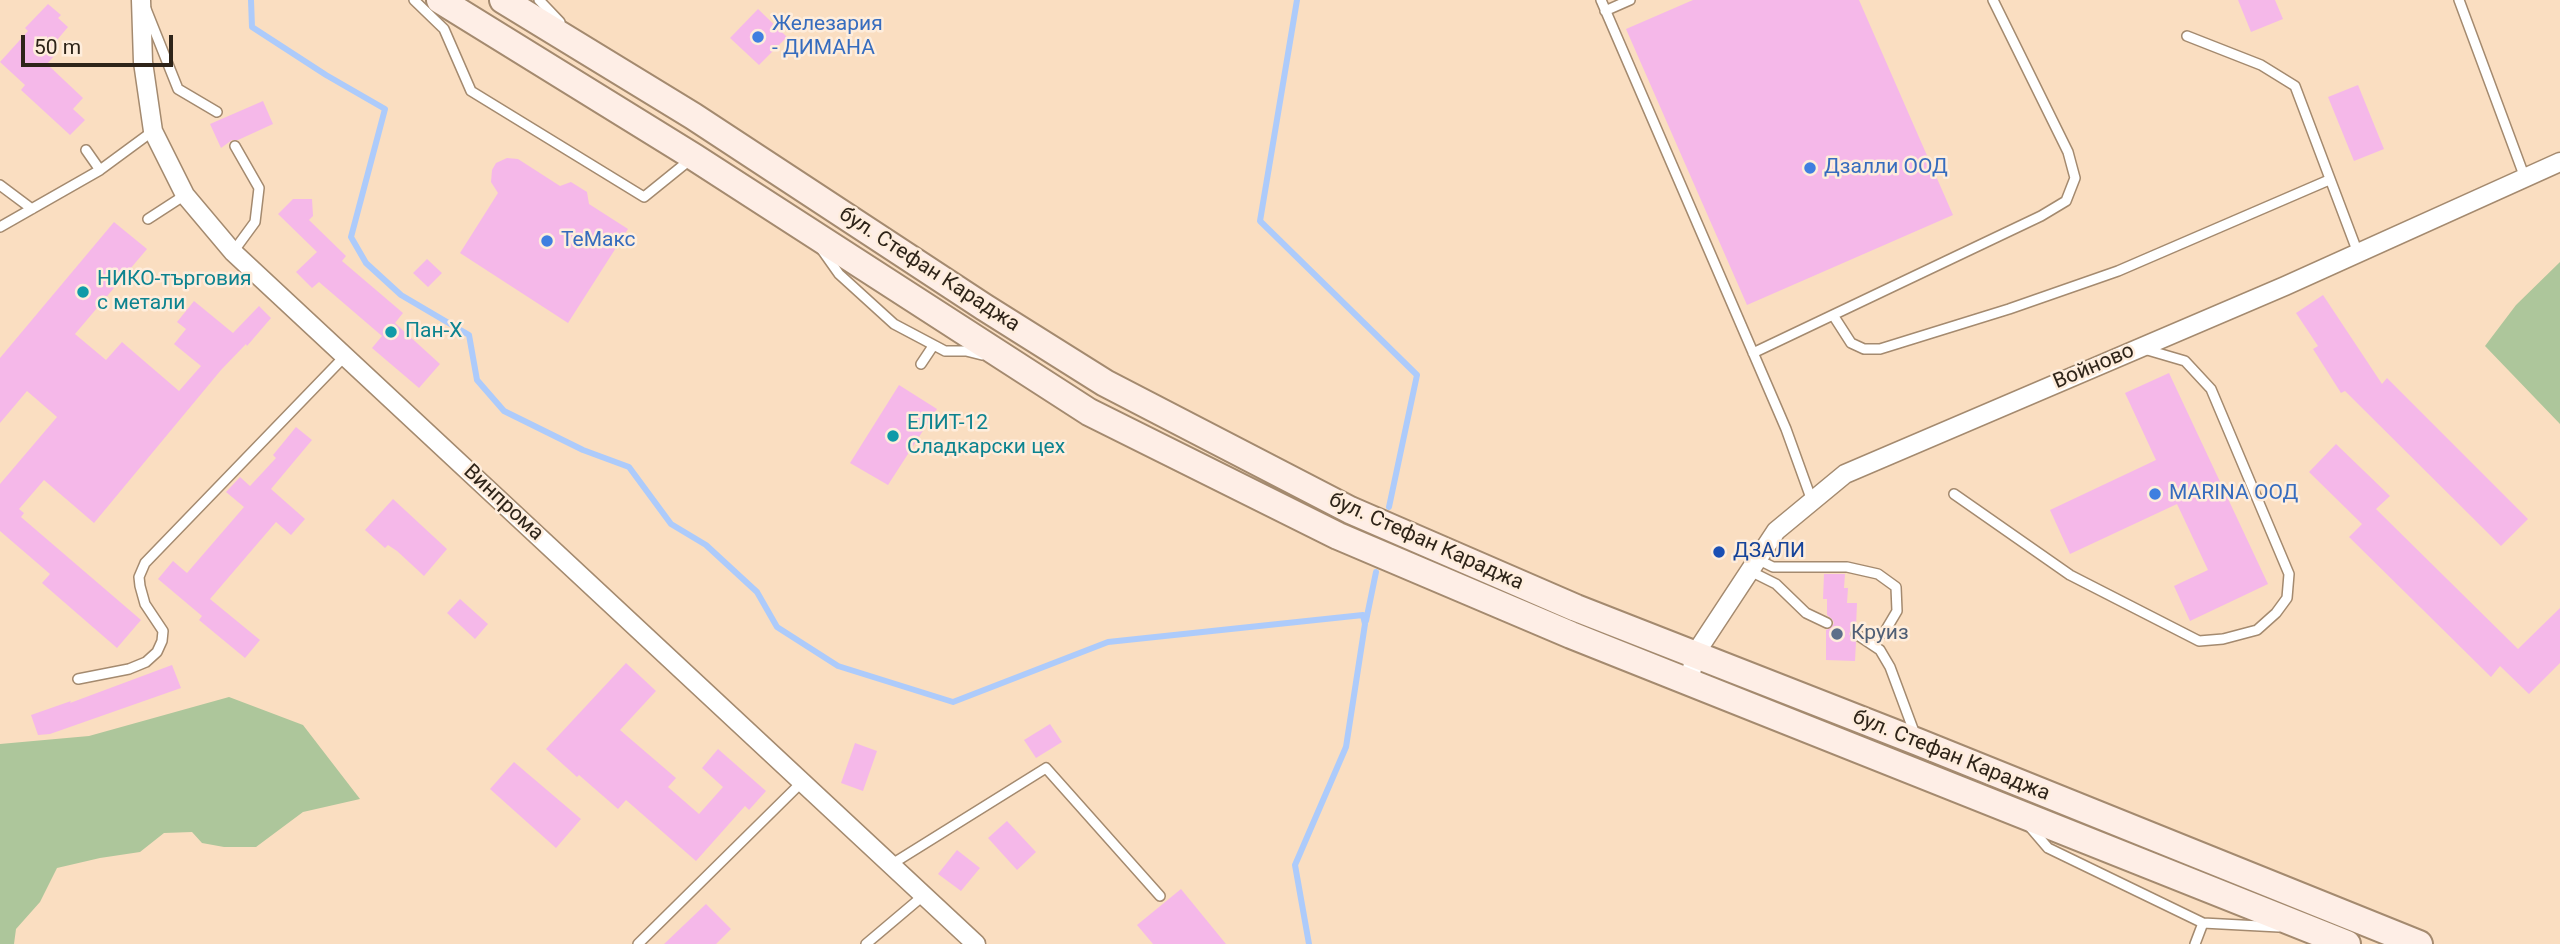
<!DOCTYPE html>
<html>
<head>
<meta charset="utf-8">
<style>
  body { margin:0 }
  #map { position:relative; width:2560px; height:944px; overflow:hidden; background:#fadec1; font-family:Roboto,sans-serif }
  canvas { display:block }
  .scale { position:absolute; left:21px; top:35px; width:152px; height:32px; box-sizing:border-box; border:4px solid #2e2419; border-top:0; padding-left:9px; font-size:21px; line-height:24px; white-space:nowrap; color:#2e2419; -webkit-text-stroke:5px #feeddc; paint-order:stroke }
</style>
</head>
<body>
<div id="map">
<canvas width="2560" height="944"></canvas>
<div class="scale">50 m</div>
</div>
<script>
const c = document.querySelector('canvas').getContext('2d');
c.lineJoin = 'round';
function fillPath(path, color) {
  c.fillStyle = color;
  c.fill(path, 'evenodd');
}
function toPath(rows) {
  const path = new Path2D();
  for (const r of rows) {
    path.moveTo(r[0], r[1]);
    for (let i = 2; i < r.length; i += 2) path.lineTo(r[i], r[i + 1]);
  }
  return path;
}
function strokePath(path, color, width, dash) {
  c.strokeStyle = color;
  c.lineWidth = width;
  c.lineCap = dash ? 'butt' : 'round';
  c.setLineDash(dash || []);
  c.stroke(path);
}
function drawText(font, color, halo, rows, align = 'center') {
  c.font = font + ' Roboto,sans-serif';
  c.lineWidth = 5;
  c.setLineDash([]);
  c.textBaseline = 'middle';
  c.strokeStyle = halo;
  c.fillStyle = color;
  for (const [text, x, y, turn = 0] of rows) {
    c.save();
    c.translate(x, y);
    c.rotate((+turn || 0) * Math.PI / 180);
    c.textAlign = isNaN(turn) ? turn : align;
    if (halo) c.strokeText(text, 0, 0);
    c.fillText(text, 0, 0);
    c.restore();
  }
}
fillPath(toPath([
  [2560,262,2560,424,2485,346,2516,305],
  [229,697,303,725,360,799,303,812,256,847,224,847,202,843,192,832,164,833,140,852,100,858,57,868,40,902,16,929,14,944,0,944,0,744,89,736]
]), '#adc69b');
strokePath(toPath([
  [251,0,252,27,326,75,385,109,351,237,366,263,401,295,469,335,477,380,504,411,583,450,629,467,671,524,706,545,757,592,777,627,838,666,953,702,1108,642,1363,615,1365,624,1346,747,1295,865,1309,944],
  [1297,0,1260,221,1417,375,1389,507],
  [1366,621,1376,572]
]), '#adcbfb', 6);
fillPath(toPath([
  [1693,0,1859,0,1953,215,1747,305,1626,29],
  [2238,0,2275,0,2283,19,2251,32],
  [48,4,61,15,58,18,68,27,46,53,54,56,47,64,83,98,73,109,85,120,70,135,21,90,25,85,0,62,28,31,25,28],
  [758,9,787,37,759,65,730,38],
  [2358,85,2384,149,2354,161,2328,97],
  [263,101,273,124,238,140,232,140,221,148,210,124],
  [507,158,518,159,560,186,571,182,587,192,589,204,628,229,568,323,460,253,498,193,491,182,492,170,496,163],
  [293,199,312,199,313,216,309,220,346,256,342,261,403,313,395,323,440,364,419,388,372,348,382,336,319,282,312,288,296,272,317,252,278,214],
  [114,222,147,249,75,334,106,360,122,342,179,391,201,366,174,344,186,329,177,322,194,301,233,333,259,306,271,318,247,346,246,344,221,370,94,523,44,480,19,509,24,513,21,517,141,620,117,648,42,583,50,574,0,531,0,484,57,417,27,391,0,423,0,358],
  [427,259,442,273,428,287,413,273],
  [2323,295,2382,384,2387,378,2528,519,2501,546,2345,391,2341,393,2313,349,2318,346,2296,313],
  [2169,373,2268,584,2190,621,2174,586,2208,570,2177,504,2070,554,2050,510,2156,460,2125,393],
  [899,385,937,409,888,485,850,463],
  [296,427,312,440,271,489,305,519,291,535,276,522,210,599,260,640,245,658,199,620,202,616,158,579,173,561,187,573,244,507,226,492,240,477,250,486,276,458,273,455],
  [2336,444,2390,496,2376,509,2518,649,2560,608,2560,663,2529,694,2500,666,2491,677,2349,537,2362,524,2309,472],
  [393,499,447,549,424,576,397,551,388,545,385,548,365,530],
  [1824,574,1845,574,1844,588,1848,588,1847,603,1857,603,1856,627,1851,630,1849,634,1856,642,1855,661,1826,660,1826,630,1831,628,1834,623,1832,619,1827,615,1827,599,1823,599],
  [460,599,488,624,475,639,447,613],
  [626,663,656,691,620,730,676,778,668,787,699,814,723,787,702,768,718,749,766,791,749,810,745,806,696,861,626,800,618,809,579,775,577,777,546,749],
  [172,665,181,688,50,734,38,735,31,715,71,701,70,703],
  [1050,724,1062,742,1036,758,1024,740],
  [855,743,877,751,863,791,841,783],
  [514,762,581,819,556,848,490,789],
  [1007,821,1036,852,1017,870,988,838],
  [957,850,980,868,961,891,938,874],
  [1181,889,1226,944,1153,944,1137,925],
  [706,904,731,929,716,944,664,944]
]), '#f5b8e9');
const service = toPath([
  [414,0,444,29,471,91,644,197,691,159],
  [539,0,560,22],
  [1601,0,1786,429,1812,501],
  [2459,0,2525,178],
  [146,9,178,89,217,112],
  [1605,11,1630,0],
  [2187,36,2261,65,2295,86,2358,253],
  [86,150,100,170],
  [0,185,32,209],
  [148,219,185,195],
  [0,227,100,170,153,131],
  [822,250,839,274,894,324,945,351,966,351,982,355],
  [233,252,255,222,259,188,235,146],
  [1833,315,1851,343,1864,349,1880,349,2009,309,2118,271,2329,180],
  [1753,353,2041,216,2066,201,2075,178,2068,152,1993,0],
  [921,364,933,346],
  [1954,494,2070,575,2199,641,2223,639,2257,630,2276,613,2287,598,2289,574,2211,389,2185,361,2144,349],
  [1757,559,1773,567,1847,567,1878,574,1896,587,1897,611,1884,633,1865,638],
  [1750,571,1776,584,1806,613,1827,623],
  [1856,634,1880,650,1890,667,1916,737],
  [78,679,129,669,146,662,157,652,162,641,163,631,145,604,140,586,139,577,145,563,345,356],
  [2030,827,2048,848,2203,923,2279,927],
  [892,864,1046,768,1160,896],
  [638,944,803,781],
  [866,944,924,895],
  [2195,944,2203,923]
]);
const minor = toPath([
  [141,0,143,62,153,131,185,195,233,252,976,944],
  [1689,683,1695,654,1776,531,1845,474,2285,286,2560,162]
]);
const secondary = toPath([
  [440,0,694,157,1089,412,1338,536,1571,635,2347,944],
  [503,0,693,116,984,307,1105,383,1350,510,1576,608,1918,742,2419,944]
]);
strokePath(service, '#a48a6f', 12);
strokePath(minor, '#a48a6f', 21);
strokePath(secondary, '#a48a6f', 30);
strokePath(service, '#fff', 9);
strokePath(minor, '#fff', 18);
strokePath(secondary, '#feeee6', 26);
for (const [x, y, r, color] of [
  [758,37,7,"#3f7fe0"],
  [1810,168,7,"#3f7fe0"],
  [547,241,7,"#3f7fe0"],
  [83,292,7,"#0f9aa8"],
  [391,332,7,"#0f9aa8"],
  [893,436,7,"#0f9aa8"],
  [2155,494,7,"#3f7fe0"],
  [1719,552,7,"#1a4fb4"],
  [1837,634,7,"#5c6f8a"]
]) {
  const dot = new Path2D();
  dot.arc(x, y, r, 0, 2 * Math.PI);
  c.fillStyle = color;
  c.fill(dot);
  strokePath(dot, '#feeddc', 2.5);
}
drawText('21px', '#366cbe', '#feeddc', [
  ["Железария",772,25],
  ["- ДИМАНА",772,49],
  ["Дзалли ООД",1824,168],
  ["ТеМакс",561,241],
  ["MARINA ООД",2169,494]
], 'left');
drawText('21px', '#2e2419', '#feeddc', [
  ["бул. Стефан Караджа",929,270,33],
  ["Войново",2094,367,-23],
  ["Винпрома",503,503,43],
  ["бул. Стефан Караджа",1426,542,24],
  ["бул. Стефан Караджа",1951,756,22]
]);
drawText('21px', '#0d838f', '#feeddc', [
  ["НИКО-търговия",97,280],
  ["с метали",97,304],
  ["Пан-Х",405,332],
  ["ЕЛИТ-12",907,424],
  ["Сладкарски цех",907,448]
], 'left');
drawText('21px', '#164399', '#feeddc', [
  ["ДЗАЛИ",1733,552]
], 'left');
drawText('21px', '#4e5e75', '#feeddc', [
  ["Круиз",1851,634]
], 'left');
</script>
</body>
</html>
